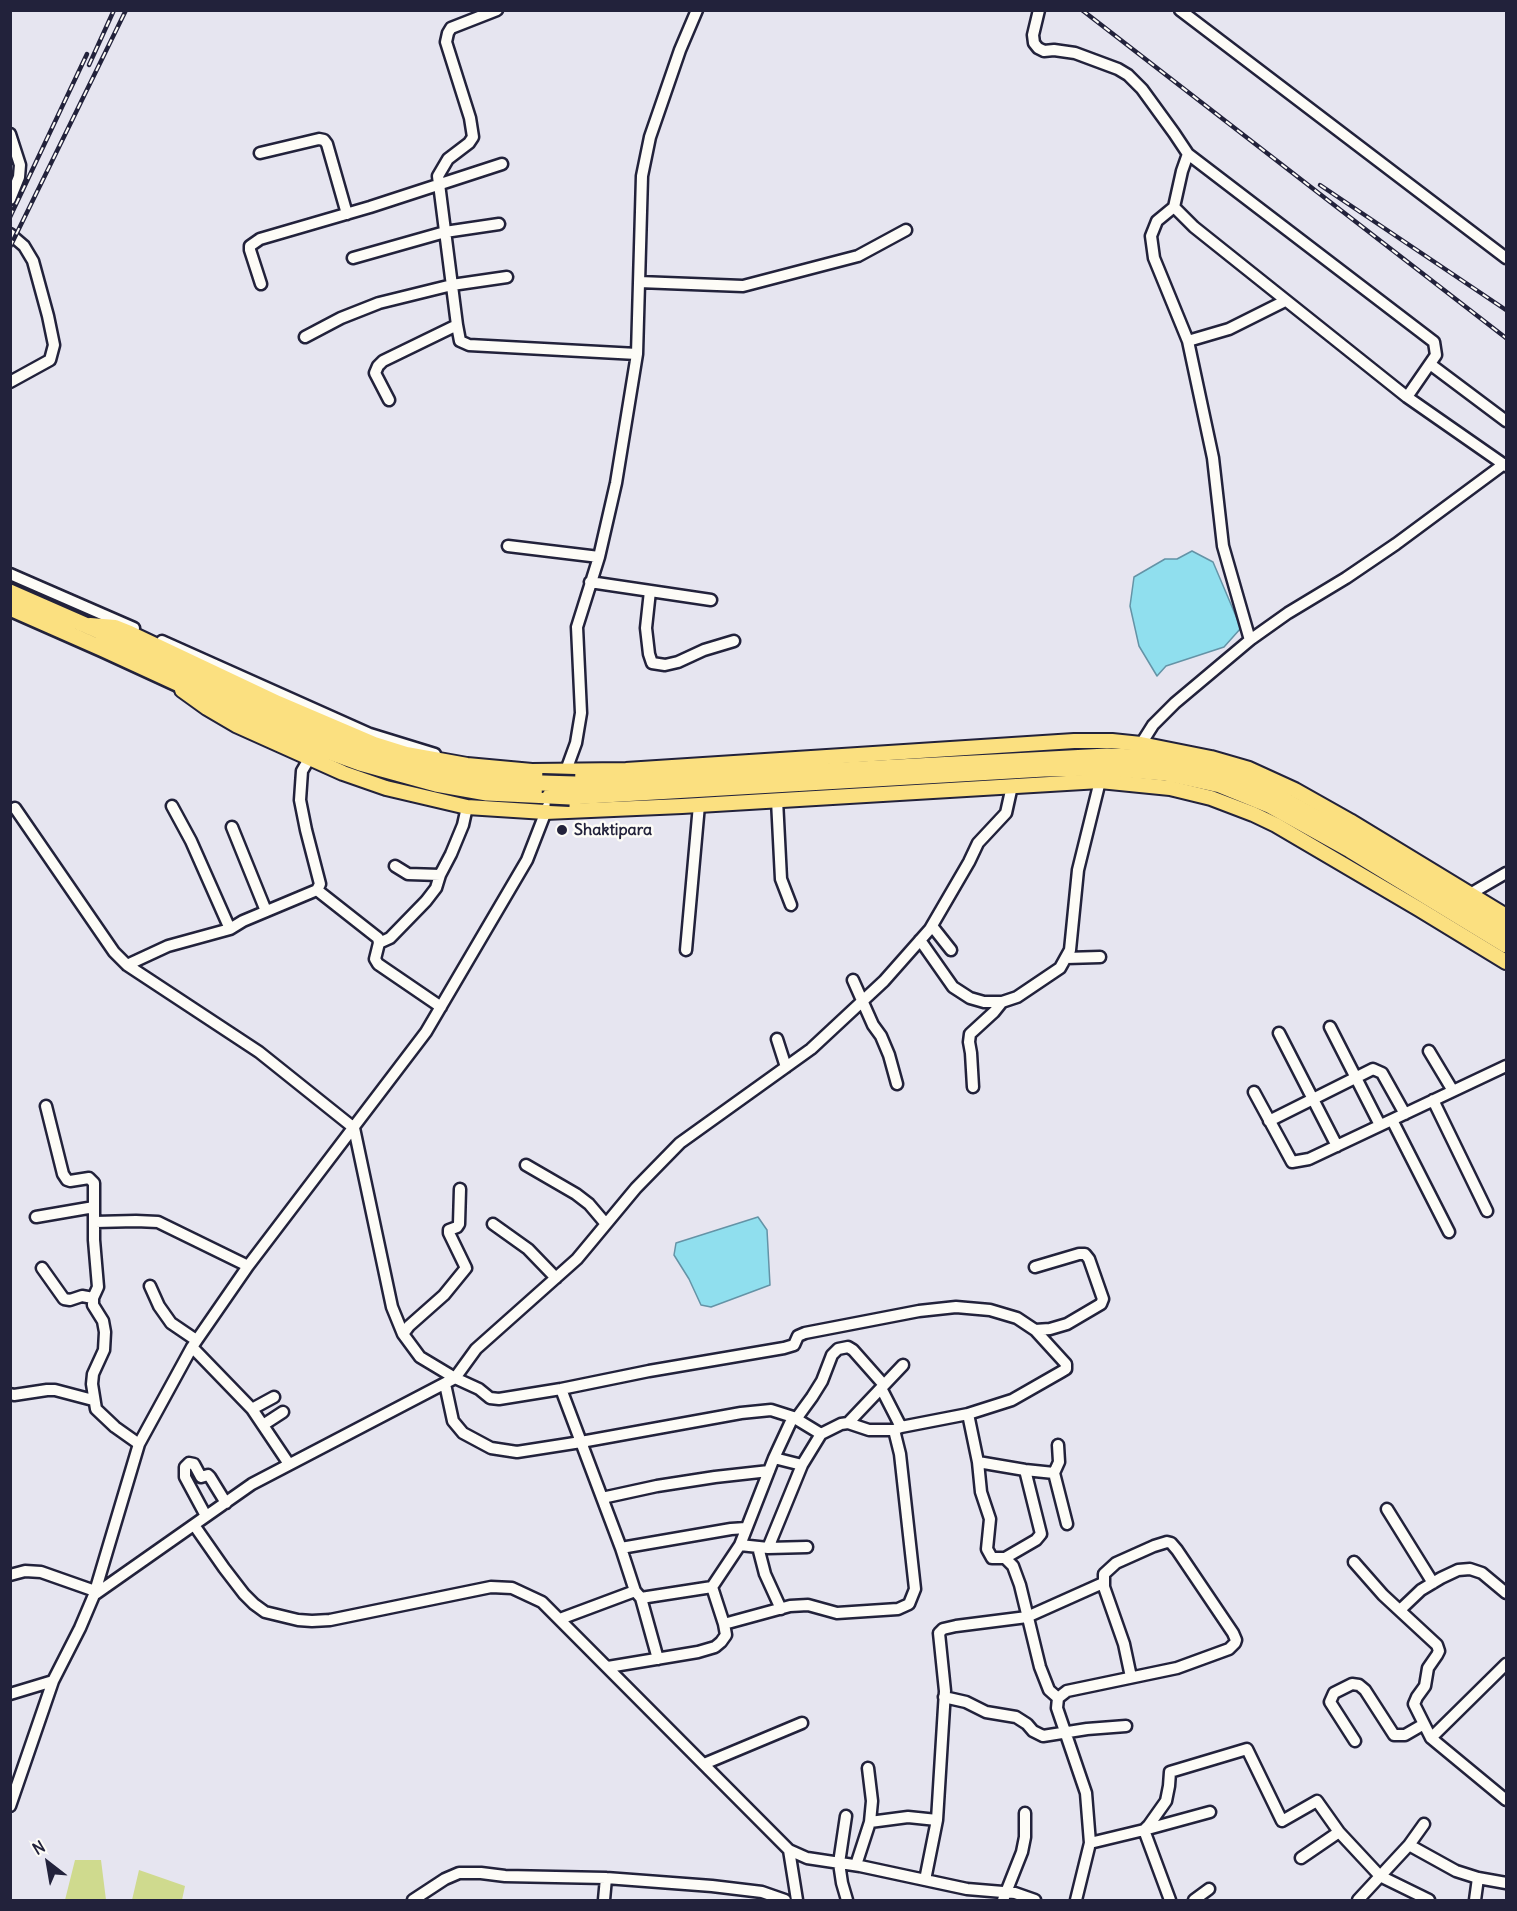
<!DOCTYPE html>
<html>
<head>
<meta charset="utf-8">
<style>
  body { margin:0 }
  #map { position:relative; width:1517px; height:1911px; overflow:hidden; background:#e6e5f0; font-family:Delius,sans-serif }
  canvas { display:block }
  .frame { position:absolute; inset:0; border:12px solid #22223b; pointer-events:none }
  .north { position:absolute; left:18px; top:1833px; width:60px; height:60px; -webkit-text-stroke:4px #fdfcf7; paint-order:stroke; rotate:329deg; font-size:16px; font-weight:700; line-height:24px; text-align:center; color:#22223b }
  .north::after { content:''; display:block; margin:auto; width:21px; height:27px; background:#22223b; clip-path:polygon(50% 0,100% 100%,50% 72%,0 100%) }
</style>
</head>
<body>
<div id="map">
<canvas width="1517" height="1911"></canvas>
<div class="frame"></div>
<div class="north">N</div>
</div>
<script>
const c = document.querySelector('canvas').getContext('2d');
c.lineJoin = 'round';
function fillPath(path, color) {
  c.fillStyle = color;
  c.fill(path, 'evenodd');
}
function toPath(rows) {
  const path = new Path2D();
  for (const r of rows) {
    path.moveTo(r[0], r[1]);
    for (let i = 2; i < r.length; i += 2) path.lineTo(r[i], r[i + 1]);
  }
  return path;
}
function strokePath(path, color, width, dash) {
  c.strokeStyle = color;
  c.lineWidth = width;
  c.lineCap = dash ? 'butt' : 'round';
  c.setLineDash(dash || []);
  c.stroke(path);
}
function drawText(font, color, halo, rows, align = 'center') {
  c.font = font + ' Delius,sans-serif';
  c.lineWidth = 5;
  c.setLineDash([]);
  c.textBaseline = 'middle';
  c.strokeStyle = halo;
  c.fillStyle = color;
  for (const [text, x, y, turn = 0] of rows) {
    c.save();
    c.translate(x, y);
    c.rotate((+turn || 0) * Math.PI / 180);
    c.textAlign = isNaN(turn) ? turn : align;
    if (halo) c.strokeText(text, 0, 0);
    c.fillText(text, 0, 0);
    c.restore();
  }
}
fillPath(toPath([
  [75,1860,101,1860,106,1900,65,1900],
  [139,1870,185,1886,182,1900,132,1900]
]), '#cfda8e');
const water = toPath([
  [1192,551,1213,562,1241,628,1224,647,1166,666,1157,676,1139,646,1130,606,1134,577,1165,559,1177,559,1192,551],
  [758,1217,767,1230,770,1285,711,1307,701,1305,689,1279,674,1255,676,1243,758,1217]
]);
fillPath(water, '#90dfee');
strokePath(water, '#6493a6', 1.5);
const minor = toPath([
  [1039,10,1033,35,1034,43,1038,48,1044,51,1054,50,1075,53,1118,69,1128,75,1142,89,1174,133,1188,154,1182,171,1174,207,1194,227,1407,397,1506,466],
  [1180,10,1506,258],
  [10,134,20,165,19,177,10,199],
  [260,153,319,139,324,140,327,144,347,214],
  [1188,154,1434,342,1436,355,1407,397],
  [1174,207,1157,221,1151,236,1154,258,1188,341,1213,458,1223,546,1250,640],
  [10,234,24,246,33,261,48,316,54,345,50,360,10,382],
  [353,258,445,232,499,224],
  [639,282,743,286,858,256,906,230],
  [261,284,250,250,250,246,260,239,370,207,502,164],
  [457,325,438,176,448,159,469,143,473,137,470,118,446,42,448,33,451,28,497,10],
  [305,337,341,318,379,303,452,285,507,277],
  [1188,341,1229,329,1285,301],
  [1430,364,1506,421],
  [389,400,375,373,378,366,383,361,457,325,460,341,469,345,637,354],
  [508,546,599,557],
  [10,574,134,628],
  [590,582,711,600],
  [650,591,646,628,649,654,652,663,665,665,678,662,704,650,734,641],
  [162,641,370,734,435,754],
  [1141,744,1153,725,1175,703,1250,640,1288,613,1346,578,1396,544,1504,464],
  [564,776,576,743,581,713,577,627,599,557,616,483,637,354,642,176,650,137,680,50,697,10],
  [777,800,781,879,791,905],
  [172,806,191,841,230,929],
  [15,808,114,952,127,965,259,1052,354,1128,392,1307,403,1334,420,1357,455,1378,479,1389,490,1398,499,1399,561,1389,649,1371,784,1348,794,1345,798,1336,805,1333,919,1311,956,1307,990,1310,1017,1318,1035,1330,1066,1364,1066,1369,1061,1372,1012,1400,968,1414,901,1427,894,1430],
  [232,827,266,911],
  [395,866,408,874,440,875,451,854,463,825,467,807],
  [317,890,378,938,379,943,375,959,378,964,441,1007],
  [1470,894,1506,873],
  [932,926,951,950],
  [920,940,953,987,970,998,984,1002,1002,1002,1017,997,1060,968,1070,950,1078,870,1100,781],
  [379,943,390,938,426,901,436,888,440,875],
  [686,950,699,805],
  [1066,958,1100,957],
  [127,965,168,946,230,929,243,921,317,890,320,884,306,830,300,800,302,771,309,759],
  [853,980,873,1025,881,1036,889,1055,897,1084],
  [1330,1027,1380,1125],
  [1279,1033,1337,1146],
  [777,1039,786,1067],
  [1429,1051,1453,1091],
  [973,1087,971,1053,969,1042,970,1034,994,1012,1002,1002],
  [1254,1092,1292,1162,1309,1159,1506,1066],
  [1433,1100,1487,1211],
  [46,1106,63,1174,67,1180,70,1181,89,1178,94,1183,94,1240,98,1287,93,1298,93,1305,103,1321,105,1332,104,1350,93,1374,92,1384,96,1409,115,1427,139,1444],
  [1392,1120,1449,1232],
  [1269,1121,1373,1069,1382,1073,1405,1114],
  [526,1165,576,1194,589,1204,606,1224],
  [36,1217,94,1207],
  [95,1222,136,1221,158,1222,248,1266],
  [493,1224,528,1249,556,1278],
  [42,1268,64,1299,70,1300,82,1296,93,1298],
  [150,1286,159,1306,171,1323,196,1340],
  [1035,1330,1050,1329,1067,1324,1101,1304,1103,1299,1089,1259,1085,1254,1079,1254,1035,1267],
  [403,1334,409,1326,444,1295,466,1268,449,1233,449,1230,457,1227,459,1224,460,1189],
  [192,1347,252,1409,289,1464],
  [445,1384,453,1421,463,1433,491,1448,517,1452,581,1442,741,1413,771,1410,793,1417,821,1434],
  [881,1388,901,1427],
  [561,1389,621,1548],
  [10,1394,14,1395,47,1390,55,1390,93,1400],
  [252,1409,274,1397],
  [968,1414,978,1462,1025,1470,1054,1473,1059,1462,1058,1445],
  [796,1419,812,1397,822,1381,832,1355,838,1349,848,1347,853,1350,884,1385],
  [848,1423,903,1365],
  [263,1425,283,1412],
  [774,1458,793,1417],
  [978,1462,981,1492,990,1519,987,1549,992,1558,1005,1558,1013,1566,1020,1585,1040,1667,1049,1690,1058,1698],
  [1054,1473,1067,1524],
  [602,1498,657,1486,715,1477,769,1471],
  [1387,1509,1433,1583],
  [206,1516,185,1477,185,1467,189,1463,194,1464,201,1477,208,1475,210,1477,226,1503],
  [194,1525,224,1568,244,1594,254,1604,265,1612,298,1620,312,1621,330,1620,491,1587,512,1588,542,1602,789,1850,797,1900],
  [740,1545,768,1548,807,1547],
  [758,1547,765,1574,781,1609],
  [768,1548,802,1465],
  [1005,1558,1036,1540,1041,1534,1025,1470],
  [1354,1562,1383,1595,1437,1645,1439,1651,1437,1655,1428,1668,1425,1686,1417,1697,1414,1704,1431,1738,1506,1800],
  [10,1575,25,1571,41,1572,95,1591],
  [94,1595,252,1484,455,1378,476,1349,577,1259,636,1188,680,1143,811,1049,884,981,930,929,969,862,978,843,1006,813,1012,786],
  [641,1598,712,1587,724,1624],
  [1400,1610,1421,1590,1441,1578,1458,1570,1470,1569,1482,1573,1506,1593],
  [560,1619,635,1591],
  [658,1659,641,1598,635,1591,621,1548,731,1529,746,1528],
  [608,1667,698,1652,715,1647,721,1642,726,1635,724,1624,790,1606,808,1605,837,1613,898,1609,909,1604,915,1589,900,1454,894,1430,869,1430,848,1423,841,1424,821,1434,802,1465,774,1458,740,1545,712,1587],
  [10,1694,53,1681],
  [944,1697,966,1702,986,1712,1016,1717,1027,1724,1033,1731,1043,1736,1087,1729,1126,1726],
  [1431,1738,1506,1664],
  [1355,1741,1330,1702,1334,1693,1352,1684,1359,1685,1365,1690,1394,1735,1405,1735,1424,1724],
  [704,1764,802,1723],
  [868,1768,872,1801,870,1822],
  [10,1806,53,1681,80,1628,94,1595,139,1444,192,1347,248,1266,426,1032,527,860,548,806],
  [846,1816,839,1863,842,1883,847,1900],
  [1090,1843,1144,1830,1149,1825,1166,1801,1169,1786,1170,1772,1247,1749,1282,1821,1317,1801,1339,1832,1380,1876,1429,1900],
  [1409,1845,1456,1871,1478,1878,1506,1883],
  [789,1850,807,1858,860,1866,967,1889,1015,1893,1035,1900],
  [1301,1858,1339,1832],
  [856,1865,870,1822,908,1817,937,1820],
  [925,1880,937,1820,945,1691,939,1633,943,1629,956,1626,1027,1617,1103,1583],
  [413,1900,445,1879,459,1873,481,1873,505,1876,606,1878,712,1886,762,1892,785,1900],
  [604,1900,606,1878],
  [1003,1900,1022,1852,1025,1837,1025,1813],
  [1076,1900,1090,1843,1086,1793,1057,1708,1058,1698,1067,1691,1177,1668,1229,1649,1235,1643,1236,1640,1233,1633,1177,1550,1171,1543,1167,1542,1154,1546,1116,1563,1104,1574,1104,1587,1124,1644,1131,1677],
  [1170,1900,1144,1830,1210,1812],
  [1194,1900,1209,1889],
  [1358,1900,1409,1845,1424,1824],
  [1475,1900,1478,1878]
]);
const major = toPath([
  [90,625,115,627,130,633,278,703,374,744,406,754,467,765,532,771,626,770,1074,741,1112,741,1141,744,1211,758,1249,769,1295,790,1350,821,1506,916],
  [182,690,207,708,236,725,343,773,386,788,467,807,545,812,682,806,1100,781,1170,788,1211,798,1253,814,1276,825,1419,909,1506,962]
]);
const highway = toPath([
  [10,592,99,631,288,721,365,751,422,769,463,777,542,783],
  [10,608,103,649,316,747,360,763,436,784,487,793,550,796],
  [575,784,1107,756,1138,757,1184,764,1234,777,1270,792,1361,842,1506,931],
  [570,797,1044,769,1104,768,1165,773,1220,785,1269,805,1350,850,1506,945]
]);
strokePath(minor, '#22223b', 15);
strokePath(major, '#22223b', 18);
strokePath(highway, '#22223b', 20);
strokePath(minor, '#fdfcf7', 10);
strokePath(major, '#fbe080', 14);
strokePath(highway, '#fbe080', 15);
const rail = toPath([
  [1082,10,1506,338],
  [89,65,114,10],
  [1320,185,1506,310],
  [10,217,87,54],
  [10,247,126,10]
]);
strokePath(rail, '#22223b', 4.5);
strokePath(rail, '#fdfcf7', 2, [7]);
const highwayBridge = toPath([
  [542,783,575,784],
  [550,796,570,797]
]);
strokePath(highwayBridge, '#22223b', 20, []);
strokePath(highwayBridge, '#fbe080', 15);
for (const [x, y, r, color] of [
  [562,830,6,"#22223b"]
]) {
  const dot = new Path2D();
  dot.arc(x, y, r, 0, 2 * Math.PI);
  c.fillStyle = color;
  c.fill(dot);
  strokePath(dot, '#fdfcf7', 2);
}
drawText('bold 16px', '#22223b', '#fdfcf7', [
  ["Shaktipara",574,830]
], 'left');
</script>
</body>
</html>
